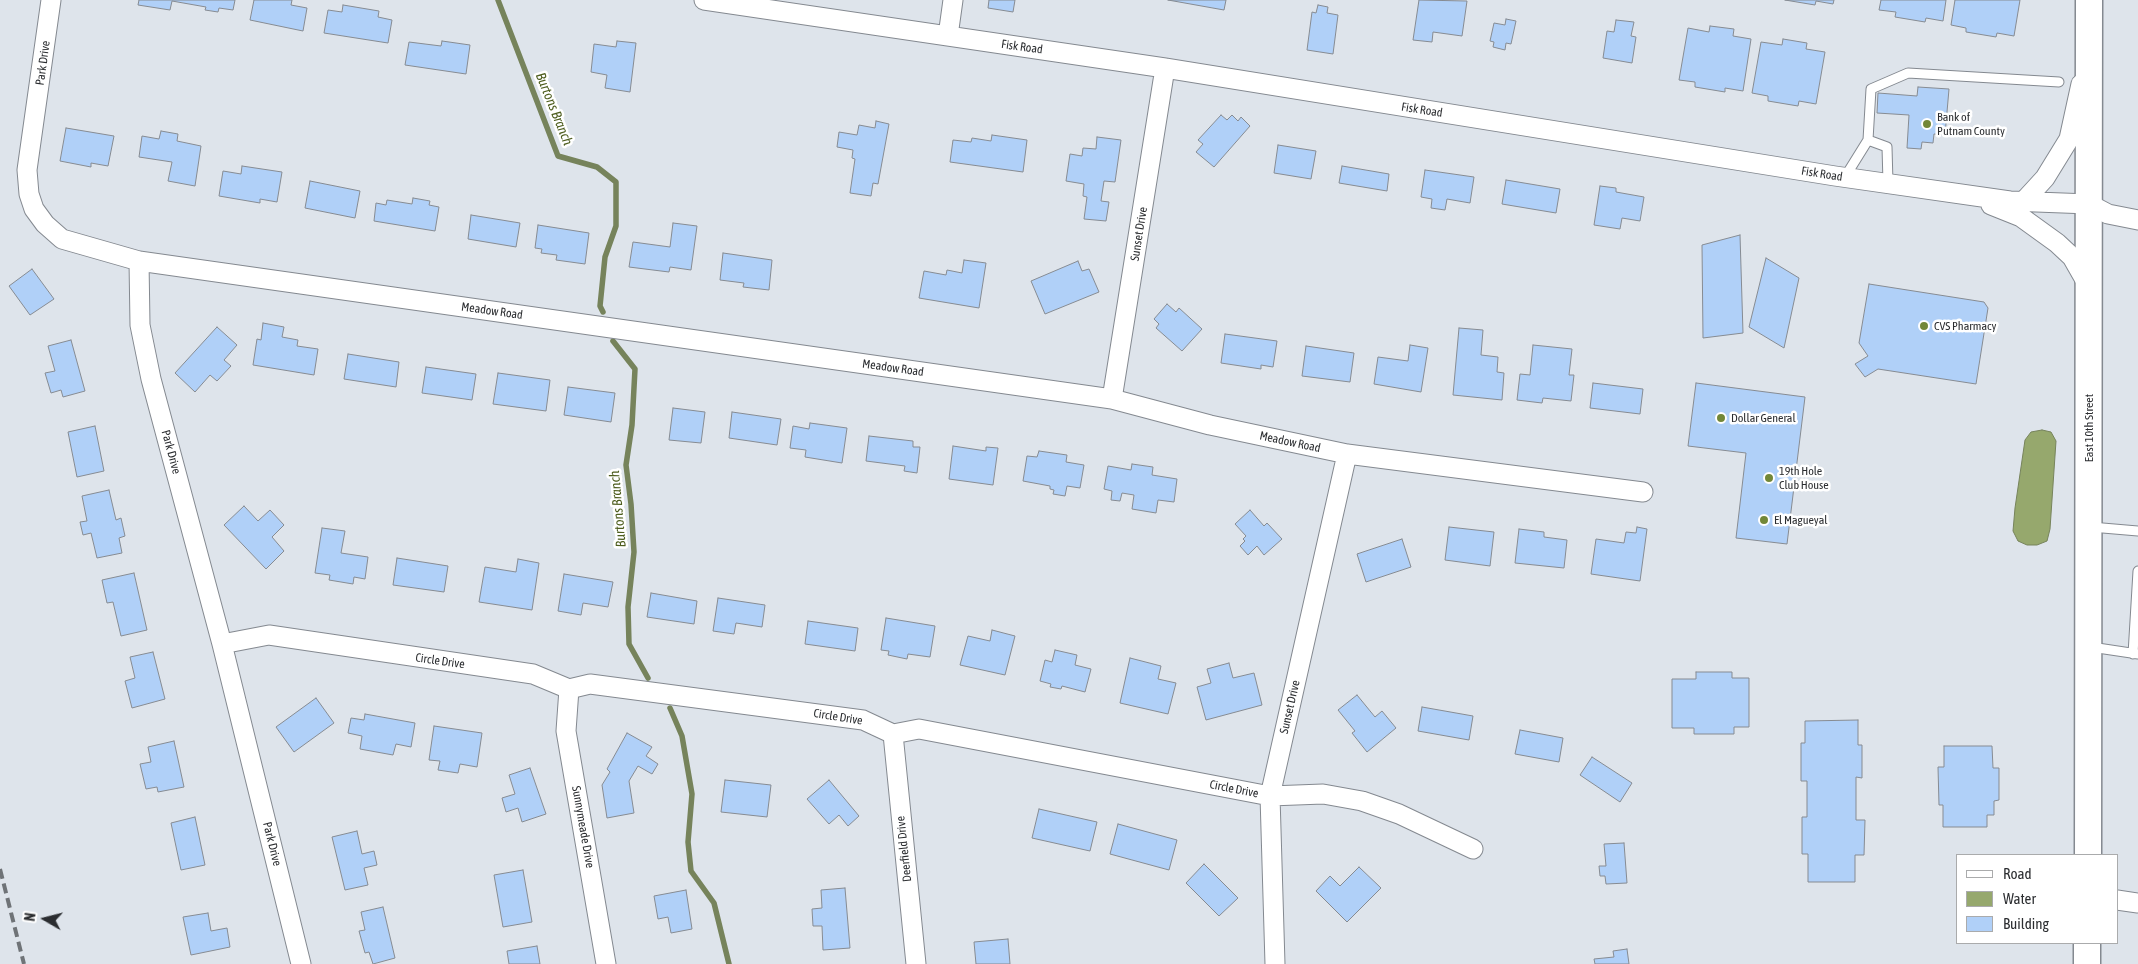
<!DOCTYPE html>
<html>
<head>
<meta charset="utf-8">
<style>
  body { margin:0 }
  #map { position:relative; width:2138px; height:964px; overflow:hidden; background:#dee4eb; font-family:"Asap Condensed",sans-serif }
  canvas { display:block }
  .legend { position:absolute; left:1956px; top:854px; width:162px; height:90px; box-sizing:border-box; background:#fff; border:1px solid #aaabac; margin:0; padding:6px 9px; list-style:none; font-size:15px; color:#2b2d30 }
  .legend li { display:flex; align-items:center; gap:10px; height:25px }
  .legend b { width:25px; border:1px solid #aaabac }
  .north { position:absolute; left:20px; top:894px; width:50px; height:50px; -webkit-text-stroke:4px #fff; paint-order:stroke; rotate:278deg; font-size:14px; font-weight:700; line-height:20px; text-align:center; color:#2b2d30 }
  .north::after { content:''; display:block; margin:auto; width:18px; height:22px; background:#2b2d30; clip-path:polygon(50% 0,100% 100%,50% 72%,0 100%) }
</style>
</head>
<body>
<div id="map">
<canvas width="2138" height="964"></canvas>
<ul class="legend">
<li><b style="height:6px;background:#fff"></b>Road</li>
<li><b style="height:14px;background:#96a86d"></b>Water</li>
<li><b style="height:14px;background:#b0d0f8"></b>Building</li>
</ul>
<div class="north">N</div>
</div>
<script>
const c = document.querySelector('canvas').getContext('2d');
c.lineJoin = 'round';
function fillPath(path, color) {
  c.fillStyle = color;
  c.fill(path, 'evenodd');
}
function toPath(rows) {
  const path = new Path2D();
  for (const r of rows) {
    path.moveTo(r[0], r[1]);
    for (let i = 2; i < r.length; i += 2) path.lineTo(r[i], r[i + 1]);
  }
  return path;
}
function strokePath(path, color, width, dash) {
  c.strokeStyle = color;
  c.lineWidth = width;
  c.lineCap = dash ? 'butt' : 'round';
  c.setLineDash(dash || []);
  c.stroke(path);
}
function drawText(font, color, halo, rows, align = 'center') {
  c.font = font + ' "Asap Condensed",sans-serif';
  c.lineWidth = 5;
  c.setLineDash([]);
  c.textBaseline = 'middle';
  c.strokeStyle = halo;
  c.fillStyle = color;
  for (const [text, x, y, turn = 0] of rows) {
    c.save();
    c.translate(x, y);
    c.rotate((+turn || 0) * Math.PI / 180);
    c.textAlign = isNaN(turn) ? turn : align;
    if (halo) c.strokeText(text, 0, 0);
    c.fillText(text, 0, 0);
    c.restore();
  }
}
const water = toPath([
  [2042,430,2051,432,2056,441,2050,529,2047,541,2037,545,2027,545,2018,541,2013,531,2015,508,2025,440,2031,432,2042,430]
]);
fillPath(water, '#96a86d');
strokePath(water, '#76835b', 1);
strokePath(toPath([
  [498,0,558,156,597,167,616,182,616,226,605,257,600,306,603,312],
  [613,341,635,369,632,425,626,465,631,504,634,552,628,607,629,644,648,678],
  [670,708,682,736,692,794,688,842,691,871,714,903,729,964]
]), '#76835b', 5.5);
const building = toPath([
  [139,0,235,0,233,10,219,8,218,12,205,10,206,7,172,1,170,10,138,5,139,0],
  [254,0,292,0,291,5,307,8,303,31,250,20,254,0],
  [989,0,1015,0,1013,12,988,8,989,0],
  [1168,0,1226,0,1224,10,1168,0],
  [1419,0,1467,1,1462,36,1433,32,1432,42,1413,40,1419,0],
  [1785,0,1834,0,1833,4,1816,1,1815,5,1785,0],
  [1881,0,1946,0,1943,21,1926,18,1925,22,1895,17,1896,12,1879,10,1881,0],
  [1955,0,2020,0,2014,36,1997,33,1996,37,1966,32,1966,28,1951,25,1955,0],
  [343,5,379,11,378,17,392,20,388,43,324,33,328,10,342,12,343,5],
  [1318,5,1328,7,1327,13,1338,15,1333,54,1307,50,1312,12,1316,13,1318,5],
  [1506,19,1516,21,1511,44,1506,43,1505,50,1493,47,1494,42,1490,41,1494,23,1505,25,1506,19],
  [1616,20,1634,22,1631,36,1636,37,1632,63,1603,58,1607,31,1614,32,1616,20],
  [1710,26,1734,29,1733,36,1751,39,1743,91,1725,88,1725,92,1695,87,1695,82,1679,80,1688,28,1709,32,1710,26],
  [1783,39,1807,43,1806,49,1825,52,1816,104,1799,101,1798,106,1768,101,1768,96,1752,93,1761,42,1782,45,1783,39],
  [442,41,470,45,466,74,405,65,409,42,441,46,442,41],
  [617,41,636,43,630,92,605,88,607,75,591,72,594,44,616,47,617,41],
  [1918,87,1949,89,1945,135,1934,134,1933,143,1922,142,1921,149,1907,148,1909,115,1877,113,1878,93,1917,96,1918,87],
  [1221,115,1227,120,1232,115,1238,121,1241,117,1250,126,1214,167,1196,152,1203,144,1198,140,1221,115],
  [876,121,889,124,878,184,873,183,871,196,850,193,855,159,852,158,853,150,837,147,839,132,857,135,859,125,875,128,876,121],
  [66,128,114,136,108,166,91,163,91,167,60,161,66,128],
  [161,131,178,134,177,141,201,146,195,186,168,181,172,162,139,157,142,136,159,139,161,131],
  [992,135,1027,140,1023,172,950,162,953,140,971,142,972,138,991,141,992,135],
  [1097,137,1121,140,1115,182,1104,181,1101,201,1109,202,1106,221,1084,219,1087,197,1083,196,1084,184,1066,181,1070,154,1082,156,1083,148,1096,149,1097,137],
  [1278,145,1316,151,1311,179,1274,173,1278,145],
  [242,166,282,172,277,202,260,199,260,203,219,196,223,171,241,174,242,166],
  [1342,166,1389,174,1387,191,1339,183,1342,166],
  [1425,170,1474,177,1470,203,1447,199,1445,210,1431,208,1432,199,1421,197,1425,170],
  [1506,180,1560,189,1556,213,1502,204,1506,180],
  [310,181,360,191,355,218,305,208,310,181],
  [1600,186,1616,188,1616,192,1644,197,1640,221,1622,218,1620,229,1594,225,1600,186],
  [413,198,430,201,429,205,439,207,435,231,374,221,376,203,386,205,387,200,412,204,413,198],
  [471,215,520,223,516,247,468,239,471,215],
  [673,223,697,226,691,270,670,267,669,272,629,267,633,242,670,247,673,223],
  [538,225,589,233,585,264,556,260,557,255,541,253,542,249,535,248,538,225],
  [1740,235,1743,333,1703,338,1702,245,1740,235],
  [723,253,772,260,769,290,743,287,744,283,720,280,723,253],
  [1766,258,1799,278,1784,348,1749,327,1766,258],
  [964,260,986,263,979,308,919,298,924,271,946,275,947,270,962,273,964,260],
  [1078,261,1082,271,1089,269,1099,292,1045,314,1031,281,1078,261],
  [32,269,54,299,30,315,9,286,32,269],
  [1869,284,1984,302,1988,308,1976,384,1878,369,1865,377,1855,364,1868,356,1859,343,1869,284],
  [1167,304,1176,312,1179,308,1202,329,1182,351,1156,328,1159,324,1154,319,1167,304],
  [263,323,284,327,282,337,298,340,297,346,318,349,314,375,253,365,257,339,261,340,263,323],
  [217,327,237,345,224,360,231,366,217,381,210,375,195,392,175,373,217,327],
  [1459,328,1483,330,1481,355,1498,357,1497,372,1504,373,1502,400,1453,395,1459,328],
  [1225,334,1277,341,1273,367,1261,365,1261,369,1221,363,1225,334],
  [71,340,85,391,63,397,61,390,51,393,45,373,55,371,48,346,71,340],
  [1410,345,1428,348,1421,392,1374,384,1378,357,1408,361,1410,345],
  [1533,345,1572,349,1569,375,1574,375,1571,401,1543,398,1542,403,1517,400,1520,374,1530,375,1533,345],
  [1306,346,1354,353,1350,382,1302,376,1306,346],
  [348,354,399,362,396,387,344,379,348,354],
  [426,367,476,374,472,400,422,393,426,367],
  [498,373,550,380,546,411,493,404,498,373],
  [1593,383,1643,389,1640,414,1590,408,1593,383],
  [1696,383,1805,397,1787,544,1736,538,1746,453,1688,446,1696,383],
  [568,387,615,393,611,422,564,415,568,387],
  [673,408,705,412,701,443,669,440,673,408],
  [732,412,781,419,777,445,729,438,732,412],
  [810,423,847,428,842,463,805,457,806,450,790,448,793,426,809,429,810,423],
  [95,426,104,471,77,477,68,432,95,426],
  [869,436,913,441,913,447,920,447,917,473,904,471,905,466,866,461,869,436],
  [953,446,986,451,986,447,998,448,993,485,949,479,953,446],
  [1039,451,1067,455,1066,462,1084,465,1080,488,1067,486,1065,496,1053,494,1054,490,1050,489,1050,486,1023,481,1027,456,1037,457,1039,451],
  [1132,464,1153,467,1152,475,1177,479,1174,502,1158,500,1156,513,1132,509,1134,495,1122,493,1120,501,1111,500,1112,491,1104,489,1108,466,1131,470,1132,464],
  [109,490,116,520,121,518,125,536,119,538,122,553,97,558,91,533,83,535,80,522,87,521,82,496,109,490],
  [244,506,258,521,270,510,284,525,272,537,284,551,266,569,224,525,244,506],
  [1250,510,1264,526,1267,523,1282,539,1264,555,1257,546,1248,555,1240,546,1245,541,1243,539,1246,536,1235,524,1250,510],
  [1449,527,1494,532,1490,566,1445,560,1449,527],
  [1637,527,1647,529,1640,581,1591,574,1596,539,1624,543,1626,532,1636,533,1637,527],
  [322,528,345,531,341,553,368,557,365,579,354,577,353,584,329,580,330,575,315,573,322,528],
  [1519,529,1544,532,1544,537,1567,540,1564,568,1515,563,1519,529],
  [1402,539,1411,567,1366,582,1357,554,1402,539],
  [397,558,448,566,444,592,393,585,397,558],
  [518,559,539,563,532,610,479,602,485,567,516,572,518,559],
  [134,573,147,630,121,636,113,602,107,603,102,580,134,573],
  [564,574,613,582,608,607,583,603,581,615,558,611,564,574],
  [651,593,697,601,694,624,647,617,651,593],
  [718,598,765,605,762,627,736,623,734,634,713,631,718,598],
  [886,618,935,626,930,657,908,654,907,659,888,655,889,651,881,650,886,618],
  [808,621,858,628,855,651,805,644,808,621],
  [992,630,1015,636,1005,675,960,665,968,636,990,641,992,630],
  [1055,650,1077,655,1075,665,1091,669,1085,692,1062,686,1061,689,1050,687,1051,684,1040,681,1045,660,1052,662,1055,650],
  [153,652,165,699,132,708,125,681,135,678,130,657,153,652],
  [1130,658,1161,666,1158,679,1176,683,1168,714,1120,703,1130,658],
  [1229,663,1233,678,1254,673,1262,705,1206,720,1197,687,1211,683,1207,669,1229,663],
  [1696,672,1732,672,1732,678,1749,678,1749,727,1734,727,1734,734,1694,734,1694,728,1672,728,1672,679,1696,679,1696,672],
  [1357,695,1375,717,1382,711,1396,728,1367,752,1352,733,1355,731,1338,710,1357,695],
  [316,698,334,723,294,752,276,727,316,698],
  [1422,707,1473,716,1469,740,1418,731,1422,707],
  [365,714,415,723,411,747,396,744,393,755,360,749,362,736,348,733,351,718,364,720,365,714],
  [1858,720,1858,745,1862,745,1862,778,1856,777,1856,820,1865,820,1864,855,1855,855,1855,882,1808,882,1808,854,1802,854,1802,817,1807,817,1807,781,1801,781,1801,743,1805,743,1805,721,1858,720],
  [434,726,482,733,477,767,460,764,458,773,438,770,440,761,429,760,434,726],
  [1520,730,1563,738,1559,762,1515,754,1520,730],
  [627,733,652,747,646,756,658,764,652,774,638,766,629,781,634,813,607,818,602,785,610,772,607,769,627,733],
  [174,741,184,787,158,792,157,787,146,789,140,764,151,762,148,747,174,741],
  [1944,746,1992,746,1993,768,1999,768,1999,800,1994,801,1994,815,1987,815,1987,827,1943,827,1943,805,1939,805,1938,767,1944,767,1944,746],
  [1592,757,1632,783,1620,802,1580,775,1592,757],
  [530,768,546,814,522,822,518,808,506,812,502,798,515,794,509,775,530,768],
  [725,780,771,785,767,817,721,812,725,780],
  [829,780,859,816,848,826,839,815,829,824,807,799,829,780],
  [1039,809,1097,822,1090,851,1032,838,1039,809],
  [195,817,205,865,181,870,171,823,195,817],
  [1118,824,1177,840,1169,870,1110,854,1118,824],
  [357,831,362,854,374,851,377,865,364,868,368,885,345,890,332,837,357,831],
  [1624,843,1627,883,1606,884,1605,876,1600,876,1599,866,1606,866,1604,844,1624,843],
  [1204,864,1238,898,1219,916,1186,883,1204,864],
  [1359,867,1381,888,1347,922,1316,891,1330,876,1340,886,1359,867],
  [523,870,532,922,503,927,494,875,523,870],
  [845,888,850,948,823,950,822,926,813,926,812,909,822,908,821,890,845,888],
  [686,890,692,929,671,933,668,917,658,919,654,896,686,890],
  [383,907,395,958,373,964,369,952,365,953,359,931,365,930,361,912,383,907],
  [208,913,211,931,227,928,230,947,191,955,183,917,208,913],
  [1008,939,1010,964,976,964,974,942,1008,939],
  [537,946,540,964,509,964,507,951,537,946],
  [1627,949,1629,964,1595,964,1594,959,1614,957,1613,951,1627,949]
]);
fillPath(building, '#b0d0f8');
strokePath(building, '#868b92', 1);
const lane = toPath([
  [1868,140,1887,147,1888,183],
  [1845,177,1868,140,1871,89,1908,73,2059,82],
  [2091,527,2138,531],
  [2091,647,2138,654],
  [2133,654,2138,571]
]);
const street = toPath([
  [51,0,27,170,29,194,34,209,45,224,62,239,139,261,1112,399,1210,425,1347,454,1643,492],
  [704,0,1165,68,1835,176,2010,201,2089,204,2108,214,2138,220],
  [948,36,953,0],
  [2023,202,2045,178,2069,139,2081,84],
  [1991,205,2021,217,2057,243,2072,257,2088,285],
  [139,261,140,325,151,379,222,644,301,964],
  [1112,399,1165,68],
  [222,644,269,635,533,674,569,689,590,684,863,720,893,734,919,729,1270,796,1323,794,1362,801,1399,814,1473,849],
  [569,689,566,731,606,964],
  [893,734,916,964],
  [2117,900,2138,903],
  [1275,964,1270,796,1347,454]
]);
const secondary = toPath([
  [2088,855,2089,0],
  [2087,964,2087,943]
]);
strokePath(lane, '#848990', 11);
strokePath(street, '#848990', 21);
strokePath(secondary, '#848990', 29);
strokePath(lane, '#fff', 9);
strokePath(street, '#fff', 19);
strokePath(secondary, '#fff', 26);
strokePath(toPath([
  [0,869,24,964]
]), '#6f7377', 4, [10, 5]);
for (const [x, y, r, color] of [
  [1927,124,5,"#728738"],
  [1924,326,5,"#728738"],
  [1721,418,5,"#728738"],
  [1769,478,5,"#728738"],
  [1764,520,5,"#728738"]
]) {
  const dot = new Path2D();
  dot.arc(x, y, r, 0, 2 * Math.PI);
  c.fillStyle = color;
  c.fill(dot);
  strokePath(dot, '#fff', 2);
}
drawText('12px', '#2b2d30', '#fff', [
  ["Fisk Road",1022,47,8],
  ["Park Drive",43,63,-82],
  ["Fisk Road",1422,110,9],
  ["Fisk Road",1822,174,9],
  ["Sunset Drive",1139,234,-81],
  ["Meadow Road",492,311,8],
  ["Meadow Road",893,368,8],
  ["East 10th Street",2089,428,-90],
  ["Meadow Road",1290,442,12],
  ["Park Drive",171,452,75],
  ["Circle Drive",440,661,8],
  ["Sunset Drive",1290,707,-77],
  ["Circle Drive",838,717,9],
  ["Circle Drive",1234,789,11],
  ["Sunnymeade Drive",583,827,80],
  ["Park Drive",272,844,76],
  ["Deerfield Drive",904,849,-96]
]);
drawText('12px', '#2b2d30', '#fff', [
  ["Bank of",1937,117],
  ["Putnam County",1937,131],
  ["CVS Pharmacy",1934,326],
  ["Dollar General",1731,418],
  ["19th Hole",1779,471],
  ["Club House",1779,485],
  ["El Magueyal",1774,520]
], 'left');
drawText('italic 14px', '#4e5e1f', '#fff', [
  ["Burtons Branch",554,109,68],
  ["Burtons Branch",618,509,-95]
]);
</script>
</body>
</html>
